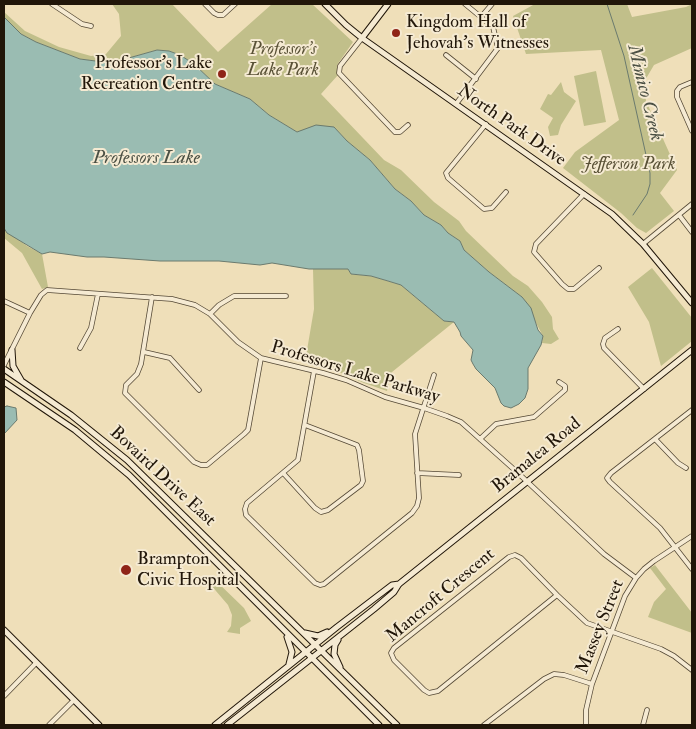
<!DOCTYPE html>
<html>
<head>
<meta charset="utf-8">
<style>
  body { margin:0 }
  #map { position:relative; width:696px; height:729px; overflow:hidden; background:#efdfb9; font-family:"IM FELL Double Pica",serif }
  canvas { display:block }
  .frame { position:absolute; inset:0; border:5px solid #211609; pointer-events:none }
</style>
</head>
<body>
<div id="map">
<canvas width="696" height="729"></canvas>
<div class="frame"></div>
</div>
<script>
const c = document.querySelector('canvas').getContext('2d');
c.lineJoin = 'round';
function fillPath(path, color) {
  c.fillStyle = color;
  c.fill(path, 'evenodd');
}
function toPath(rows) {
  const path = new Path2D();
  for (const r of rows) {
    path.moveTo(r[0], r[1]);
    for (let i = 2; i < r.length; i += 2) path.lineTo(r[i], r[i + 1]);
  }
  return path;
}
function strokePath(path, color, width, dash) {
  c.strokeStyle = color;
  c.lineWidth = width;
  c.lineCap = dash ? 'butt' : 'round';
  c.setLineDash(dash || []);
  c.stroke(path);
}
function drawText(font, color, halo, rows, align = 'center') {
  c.font = font + ' "IM FELL Double Pica",serif';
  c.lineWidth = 4;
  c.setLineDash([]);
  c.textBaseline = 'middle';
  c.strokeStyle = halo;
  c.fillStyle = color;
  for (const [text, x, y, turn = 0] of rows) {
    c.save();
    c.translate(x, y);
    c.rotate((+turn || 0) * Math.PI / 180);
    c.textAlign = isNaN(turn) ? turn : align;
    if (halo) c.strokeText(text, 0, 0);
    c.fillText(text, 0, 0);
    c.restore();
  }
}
fillPath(toPath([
  [112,4,172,4,218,52,272,4,312,4,353,42,337,65,338,75,321,94,384,160,401,170,434,202,459,221,466,231,513,276,528,286,542,302,552,317,553,329,559,339,551,344,542,343,543,336,522,297,489,272,464,250,460,241,448,233,441,225,424,215,411,201,395,189,370,160,347,141,334,127,297,132,269,115,250,99,215,84,194,64,180,55,169,51,157,50,111,63,80,59,36,42,21,34,4,17,4,12,25,31,59,47,91,56,106,54,121,36,119,14],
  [535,4,627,4,632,17,686,7,692,4,692,48,654,65,644,82,646,101,677,170,660,193,674,211,646,233,637,228,621,213,563,168,575,152,619,120,601,50,526,54,513,16],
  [596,71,606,122,584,126,574,76],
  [561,82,564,92,576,101,561,125,558,135,550,136,548,127,553,118,540,109,548,94,551,95],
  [4,228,27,246,42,254,48,287,42,289,22,253,4,238],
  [652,268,692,318,692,341,661,366,649,322,628,287],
  [313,269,348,269,351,274,371,276,401,285,444,321,454,322,392,372,387,391,364,383,332,369,305,362,314,309],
  [655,565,692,613,692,633,648,617,654,602,666,589,650,568],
  [214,579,244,608,251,621,240,628,240,634,227,632,231,626,232,615,228,605,210,584]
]), '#c1bf8a');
const water = toPath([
  [4,17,21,34,36,42,80,59,111,63,157,50,169,51,180,55,194,64,215,84,250,99,269,115,297,132,316,125,334,127,347,141,370,160,395,189,411,201,424,215,441,225,448,233,460,241,464,250,489,272,522,297,531,308,538,330,543,336,541,345,528,368,528,389,525,398,519,404,511,408,504,406,501,403,495,388,476,369,473,364,471,360,473,350,461,336,460,332,454,322,444,321,401,285,388,281,371,276,351,274,348,269,309,269,272,263,260,265,219,261,160,261,104,257,87,257,50,252,42,254,7,233,4,228,4,17],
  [7,406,16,408,17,420,4,434,4,407,7,406]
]);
fillPath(water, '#9abcb2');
strokePath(water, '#6a7a6e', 1);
strokePath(toPath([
  [607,4,624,56,650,173,650,184,647,194,633,215]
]), '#6a7a6e', 1);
const street = toPath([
  [52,4,82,24,91,26],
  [205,4,214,13,218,15,223,15,235,4],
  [481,17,492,4],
  [362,38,340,66,339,73,395,132,400,132,408,125],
  [446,55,476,79],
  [692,82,680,87,677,91,677,97,692,131],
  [456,104,498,48,493,27,465,4],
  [486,124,446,173,448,178,484,209,492,208,506,192],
  [584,194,536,244,534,252,562,284,568,289,574,289,599,268],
  [679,215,692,232],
  [643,244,692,204],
  [152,297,141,364,137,374,126,385,125,393,194,462,201,465,207,465,244,434,248,430,261,358],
  [4,301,30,313],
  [210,314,219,305,234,296,286,296],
  [618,329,605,338,603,344,604,348,644,389],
  [80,348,91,328,98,294],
  [144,352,170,358,199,390],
  [4,365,30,313,41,295,47,290,172,299,195,305,210,314,238,342,261,358,323,373,346,380,385,397,424,408,447,416,461,422,518,473,604,554,636,578],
  [314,371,298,460,247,503,245,509,246,515,315,583,320,585,324,584,412,513,417,506,419,498,415,434,434,375],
  [692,410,611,473,607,478,610,482,660,528,692,569],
  [480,439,496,424,534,417,565,390,565,386,559,382],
  [655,439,678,463,686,468],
  [417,473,459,475],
  [284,474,315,508,321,512,328,510,361,485,363,481,359,450,357,445,305,425],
  [557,595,438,691,429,693,424,690,394,660,391,653,394,648,509,557,515,555,521,558,557,595,587,623,661,649,674,656,692,670],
  [4,696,36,663],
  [49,725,74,700],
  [484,725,544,679,554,674,564,675,592,684],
  [586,725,586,710,592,684,625,596,636,578,644,569,654,561,692,536],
  [643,725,647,710]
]);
const secondary = toPath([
  [325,4,346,25,362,38,612,214,643,244,692,303],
  [362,38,388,4],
  [12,350,13,366,21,380],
  [4,369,71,415,127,460,397,725],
  [4,382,75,430,129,475,379,725],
  [4,630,99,725],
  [305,633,318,636,327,632],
  [287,637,292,652,289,664],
  [338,640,335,645,334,654,340,667],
  [215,725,337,627,392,585,399,584],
  [227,725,374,609,394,592,399,584,692,350]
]);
strokePath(street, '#544835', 5.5);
strokePath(secondary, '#211609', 7);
strokePath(street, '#f5ead2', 4);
strokePath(secondary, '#f5ead2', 5);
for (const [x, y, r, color] of [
  [396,33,5,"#8f2418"],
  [222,74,5,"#8f2418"],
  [126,570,6,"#8f2418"]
]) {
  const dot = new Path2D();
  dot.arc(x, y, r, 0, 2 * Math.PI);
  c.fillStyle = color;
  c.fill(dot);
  strokePath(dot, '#f5ead2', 2);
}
drawText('18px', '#211609', '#f5ead2', [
  ["Kingdom Hall of",406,23],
  ["Jehovah's Witnesses",406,44],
  ["Professor's Lake",212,64,"right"],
  ["Recreation Centre",212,85,"right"],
  ["Brampton",137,560],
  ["Civic Hospital",137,581]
], 'left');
drawText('italic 18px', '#595136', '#f5ead2', [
  ["Professor's",283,50],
  ["Lake Park",283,71],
  ["Jefferson Park",628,165]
]);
drawText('18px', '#211609', '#f5ead2', [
  ["North Park Drive",511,126,35],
  ["Professors Lake Parkway",355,373,17],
  ["Bramalea Road",537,456,-39],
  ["Bovaird Drive East",162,477,43],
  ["Mancroft Crescent",441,596,-40],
  ["Massey Street",601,627,-68]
]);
drawText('italic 19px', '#4b5044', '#f5ead2', [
  ["Mimico Creek",644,93,76],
  ["Professors Lake",146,159]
]);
</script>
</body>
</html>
